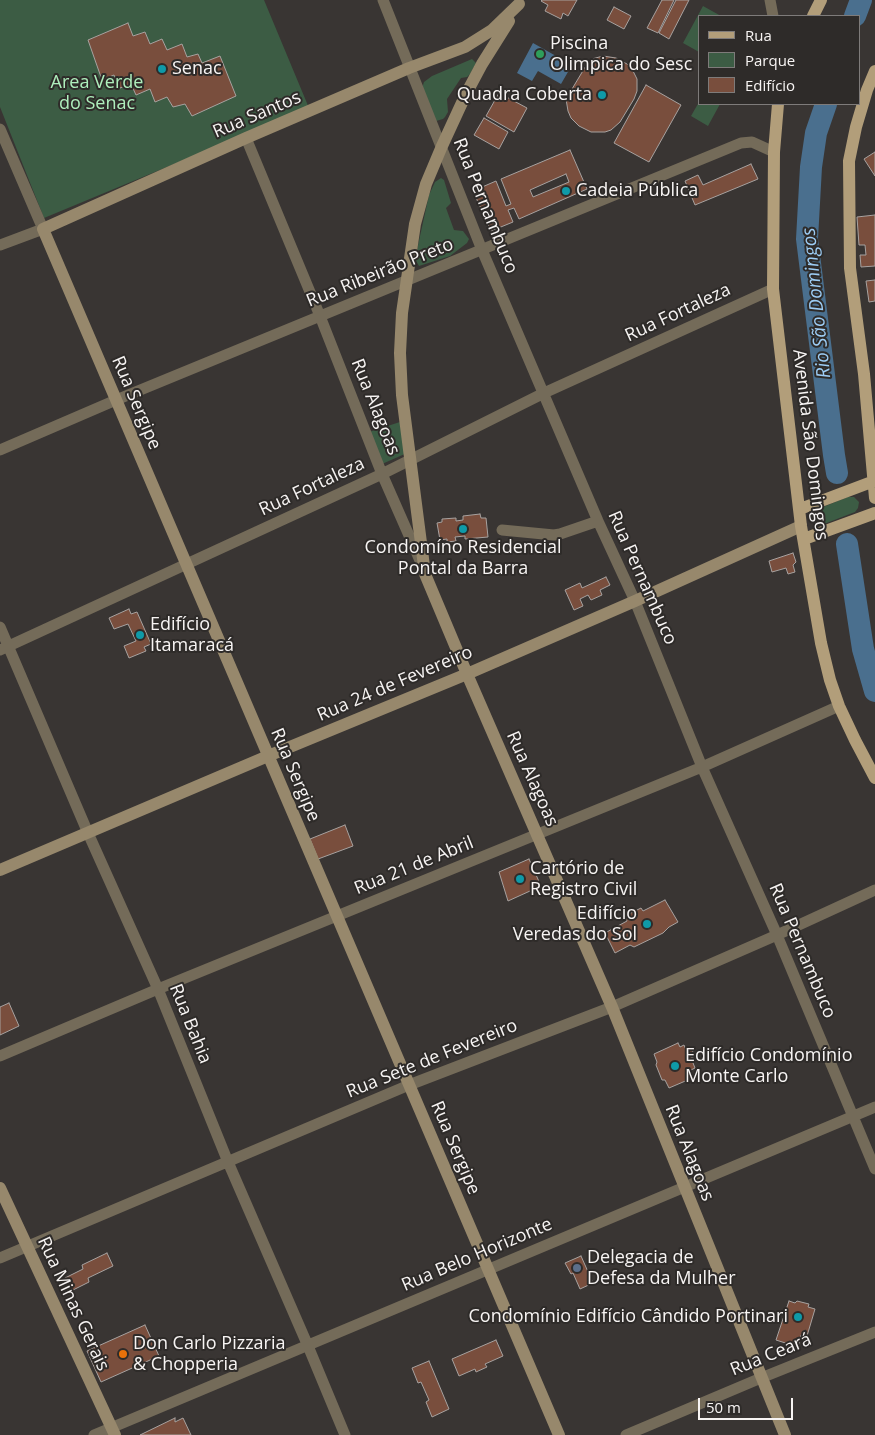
<!DOCTYPE html>
<html>
<head>
<meta charset="utf-8">
<style>
  body { margin:0 }
  #map { position:relative; width:875px; height:1435px; overflow:hidden; background:#393533; font-family:"Open Sans",sans-serif }
  canvas { display:block }
  .legend { position:absolute; left:698px; top:15px; width:162px; height:90px; box-sizing:border-box; background:#2e2b29; border:1px solid #7e7b7a; margin:0; padding:6px 9px; list-style:none; font-size:15px; color:#f7f4f3 }
  .legend li { display:flex; align-items:center; gap:10px; height:25px }
  .legend b { width:25px; border:1px solid #7e7b7a }
  .scale { position:absolute; left:698px; top:1398px; width:95px; height:22px; box-sizing:border-box; border:2px solid #f7f4f3; border-top:0; padding-left:6px; font-size:15px; line-height:18px; white-space:nowrap; color:#f7f4f3; -webkit-text-stroke:4px #2e2b29; paint-order:stroke }
</style>
</head>
<body>
<div id="map">
<canvas width="875" height="1435"></canvas>
<ul class="legend">
<li><b style="height:6px;background:#b29e7a"></b>Rua</li>
<li><b style="height:14px;background:#3c5c44"></b>Parque</li>
<li><b style="height:14px;background:#794e3d"></b>Edifício</li>
</ul>
<div class="scale">50 m</div>
</div>
<script>
const c = document.querySelector('canvas').getContext('2d');
c.lineJoin = 'round';
function fillPath(path, color) {
  c.fillStyle = color;
  c.fill(path, 'evenodd');
}
function toPath(rows) {
  const path = new Path2D();
  for (const r of rows) {
    path.moveTo(r[0], r[1]);
    for (let i = 2; i < r.length; i += 2) path.lineTo(r[i], r[i + 1]);
  }
  return path;
}
function strokePath(path, color, width, dash) {
  c.strokeStyle = color;
  c.lineWidth = width;
  c.lineCap = dash ? 'butt' : 'round';
  c.setLineDash(dash || []);
  c.stroke(path);
}
function drawText(font, color, halo, rows, align = 'center') {
  c.font = font + ' "Open Sans",sans-serif';
  c.lineWidth = 4;
  c.setLineDash([]);
  c.textBaseline = 'middle';
  c.strokeStyle = halo;
  c.fillStyle = color;
  for (const [text, x, y, turn = 0] of rows) {
    c.save();
    c.translate(x, y);
    c.rotate((+turn || 0) * Math.PI / 180);
    c.textAlign = isNaN(turn) ? turn : align;
    if (halo) c.strokeText(text, 0, 0);
    c.fillText(text, 0, 0);
    c.restore();
  }
}
fillPath(toPath([
  [0,0,264,0,309,108,44,218,0,107],
  [703,6,721,16,699,16,699,52,683,43],
  [472,59,476,63,470,74,467,77,461,78,447,99,448,112,445,117,443,119,436,121,422,88,424,82,432,76],
  [699,102,699,104,720,104,708,126,691,116],
  [441,178,444,180,451,203,446,208,454,230,463,231,469,239,467,243,450,256,419,266,415,259,429,195,435,182],
  [403,421,407,453,382,464,369,432],
  [848,497,854,497,859,502,858,508,855,512,824,524,819,522,816,514,818,509]
]), '#3c5c44');
fillPath(toPath([
  [533,43,572,65,561,84,538,71,532,81,517,73]
]), '#4a6f8e');
strokePath(toPath([
  [855,16,861,0],
  [826,104,816,133,811,167,807,239,834,455,837,473],
  [847,544,863,649,875,691]
]), '#4a6f8e', 22);
const building = toPath([
  [542,0,577,0,568,16,563,13,561,19,545,11,548,5,541,1,542,0],
  [662,0,674,0,658,33,647,28,662,0],
  [676,0,689,0,669,39,659,33,676,0],
  [614,7,631,16,624,29,607,20,614,7],
  [128,23,133,36,145,32,150,44,162,39,167,50,182,44,187,57,198,54,202,63,220,56,236,96,192,116,185,104,173,107,167,97,155,102,150,89,136,95,131,84,120,88,114,75,102,80,88,40,128,23],
  [603,56,616,58,627,64,632,69,637,79,637,91,634,99,620,122,611,130,605,132,591,132,579,126,571,118,568,111,566,99,587,64,592,59,603,56],
  [646,85,681,105,649,162,614,143,646,85],
  [499,93,527,108,514,132,486,116,499,93],
  [484,118,508,132,499,149,474,135,484,118],
  [570,150,587,189,519,219,514,208,508,210,513,222,491,231,473,191,496,181,506,206,511,204,501,179,570,150],
  [566,174,569,182,533,197,530,190,566,174],
  [875,152,875,176,864,159,875,152],
  [751,164,758,179,695,205,685,181,698,175,703,185,751,164],
  [875,215,875,266,861,267,860,255,866,255,865,245,859,245,857,217,875,215],
  [875,280,875,301,869,302,866,281,875,280],
  [480,514,481,518,486,518,488,537,465,539,465,536,455,537,456,541,447,542,447,539,440,540,437,523,442,522,442,519,456,518,456,521,463,520,463,516,480,514],
  [793,553,796,562,793,565,795,572,788,574,786,568,772,572,769,561,793,553],
  [606,577,610,585,600,590,602,595,591,600,588,595,580,599,583,606,574,610,565,590,580,583,582,588,606,577],
  [129,609,131,614,137,612,151,644,144,647,146,651,129,658,124,646,136,641,128,624,114,629,109,618,129,609],
  [345,825,353,846,318,859,310,839,345,825],
  [529,859,541,886,508,901,499,872,529,859],
  [665,900,678,922,669,927,663,933,634,947,630,945,615,953,605,933,627,921,625,916,641,908,643,911,665,900],
  [9,1003,19,1026,0,1035,0,1007,9,1003],
  [678,1043,680,1047,684,1045,686,1050,691,1048,695,1056,691,1058,695,1068,687,1072,690,1079,669,1088,665,1080,662,1080,656,1065,657,1062,654,1054,678,1043],
  [107,1253,113,1266,88,1278,89,1282,71,1291,65,1278,83,1269,82,1265,107,1253],
  [581,1256,593,1283,580,1289,573,1273,571,1274,565,1263,581,1256],
  [789,1301,795,1303,797,1301,809,1304,808,1307,815,1309,807,1336,801,1335,798,1347,776,1340,789,1301],
  [145,1325,159,1356,101,1382,87,1351,145,1325],
  [496,1340,503,1356,485,1364,487,1367,476,1372,475,1369,459,1376,452,1359,496,1340],
  [429,1361,449,1409,432,1417,426,1402,429,1400,421,1382,418,1383,412,1368,429,1361],
  [175,1418,175,1422,183,1418,191,1435,140,1435,175,1418]
]);
fillPath(building, '#794e3d');
strokePath(building, '#a7a2a0', 1);
strokePath(toPath([
  [383,0,482,250,598,521,635,601,702,767,777,935,875,1169],
  [770,0,773,16],
  [0,129,43,229,0,245],
  [246,138,320,316,382,474,422,565],
  [0,450,116,400,741,143,752,142,774,152],
  [502,530,554,535,560,534,598,521],
  [0,627,88,833,158,989,228,1162,308,1346,345,1435],
  [0,650,382,474,544,393,773,289],
  [0,1056,158,989,702,767,839,706],
  [0,1258,409,1085,612,1007,777,935,875,890],
  [94,1435,875,1107],
  [626,1435,761,1378,875,1332]
]), '#746b59', 11);
strokePath(toPath([
  [519,4,492,30,465,47,409,68,246,138,43,229,559,1435],
  [509,21,482,64,466,94,442,146,426,184,415,224,402,313,400,353,402,395,425,574,467,674,612,1007,785,1435],
  [0,870,268,756,467,674,635,601,801,526],
  [0,1188,115,1435]
]), '#97886c', 12);
strokePath(toPath([
  [813,16,821,0],
  [875,71,867,90,856,127,849,161,850,268,864,374,875,498],
  [778,104,774,152,773,289,801,526,821,643,830,680,839,706,855,740,875,778],
  [800,509,874,481],
  [804,539,875,513]
]), '#b29e7a', 12);
for (const [x, y, r, color] of [
  [540,54,5,"#2e9e5b"],
  [162,69,5,"#0f9aa8"],
  [602,95,5,"#0f9aa8"],
  [566,191,5,"#0f9aa8"],
  [463,529,5,"#0f9aa8"],
  [140,635,5,"#0f9aa8"],
  [520,879,5,"#0f9aa8"],
  [647,924,5,"#0f9aa8"],
  [675,1066,5,"#0f9aa8"],
  [577,1268,5,"#5c6f8a"],
  [798,1317,5,"#0f9aa8"],
  [123,1354,5,"#e8710a"]
]) {
  const dot = new Path2D();
  dot.arc(x, y, r, 0, 2 * Math.PI);
  c.fillStyle = color;
  c.fill(dot);
  strokePath(dot, '#2e2b29', 2);
}
drawText('18px', '#f7f4f3', '#2e2b29', [
  ["Piscina",550,44],
  ["Olimpica do Sesc",550,65],
  ["Senac",172,69],
  ["Quadra Coberta",592,95,"right"],
  ["Cadeia Pública",576,191],
  ["Condomíno Residencial",463,548,"center"],
  ["Pontal da Barra",463,569,"center"],
  ["Edifício",150,625],
  ["Itamaracá",150,646],
  ["Cartório de",530,869],
  ["Registro Civil",530,890],
  ["Edifício",637,914,"right"],
  ["Veredas do Sol",637,935,"right"],
  ["Edifício Condomínio",685,1056],
  ["Monte Carlo",685,1077],
  ["Delegacia de",587,1258],
  ["Defesa da Mulher",587,1279],
  ["Condomínio Edifício Cândido Portinari",788,1317,"right"],
  ["Don Carlo Pizzaria",133,1344],
  ["& Chopperia",133,1365]
], 'left');
drawText('18px', '#aeeebc', '#2e2b29', [
  ["Area Verde",97,83],
  ["do Senac",97,104]
]);
drawText('18px', '#f7f4f3', '#2e2b29', [
  ["Rua Santos",257,115,-23],
  ["Rua Pernambuco",485,206,68],
  ["Rua Ribeirão Preto",380,273,-22],
  ["Rua Fortaleza",678,313,-25],
  ["Rua Sergipe",136,403,67],
  ["Rua Alagoas",375,407,68],
  ["Avenida São Domingos",810,445,83],
  ["Rua Fortaleza",312,487,-25],
  ["Rua Pernambuco",642,578,66],
  ["Rua 24 de Fevereiro",395,684,-23],
  ["Rua Sergipe",295,775,67],
  ["Rua Alagoas",532,779,66],
  ["Rua 21 de Abril",414,866,-22],
  ["Rua Pernambuco",802,951,67],
  ["Rua Bahia",190,1024,68],
  ["Rua Sete de Fevereiro",432,1059,-22],
  ["Rua Sergipe",455,1148,67],
  ["Rua Alagoas",689,1153,68],
  ["Rua Belo Horizonte",477,1255,-23],
  ["Rua Minas Gerais",73,1304,65],
  ["Rua Ceará",771,1355,-22]
]);
drawText('italic 19px', '#9dcdf5', '#2e2b29', [
  ["Rio São Domingos",817,303,-96]
]);
</script>
</body>
</html>
